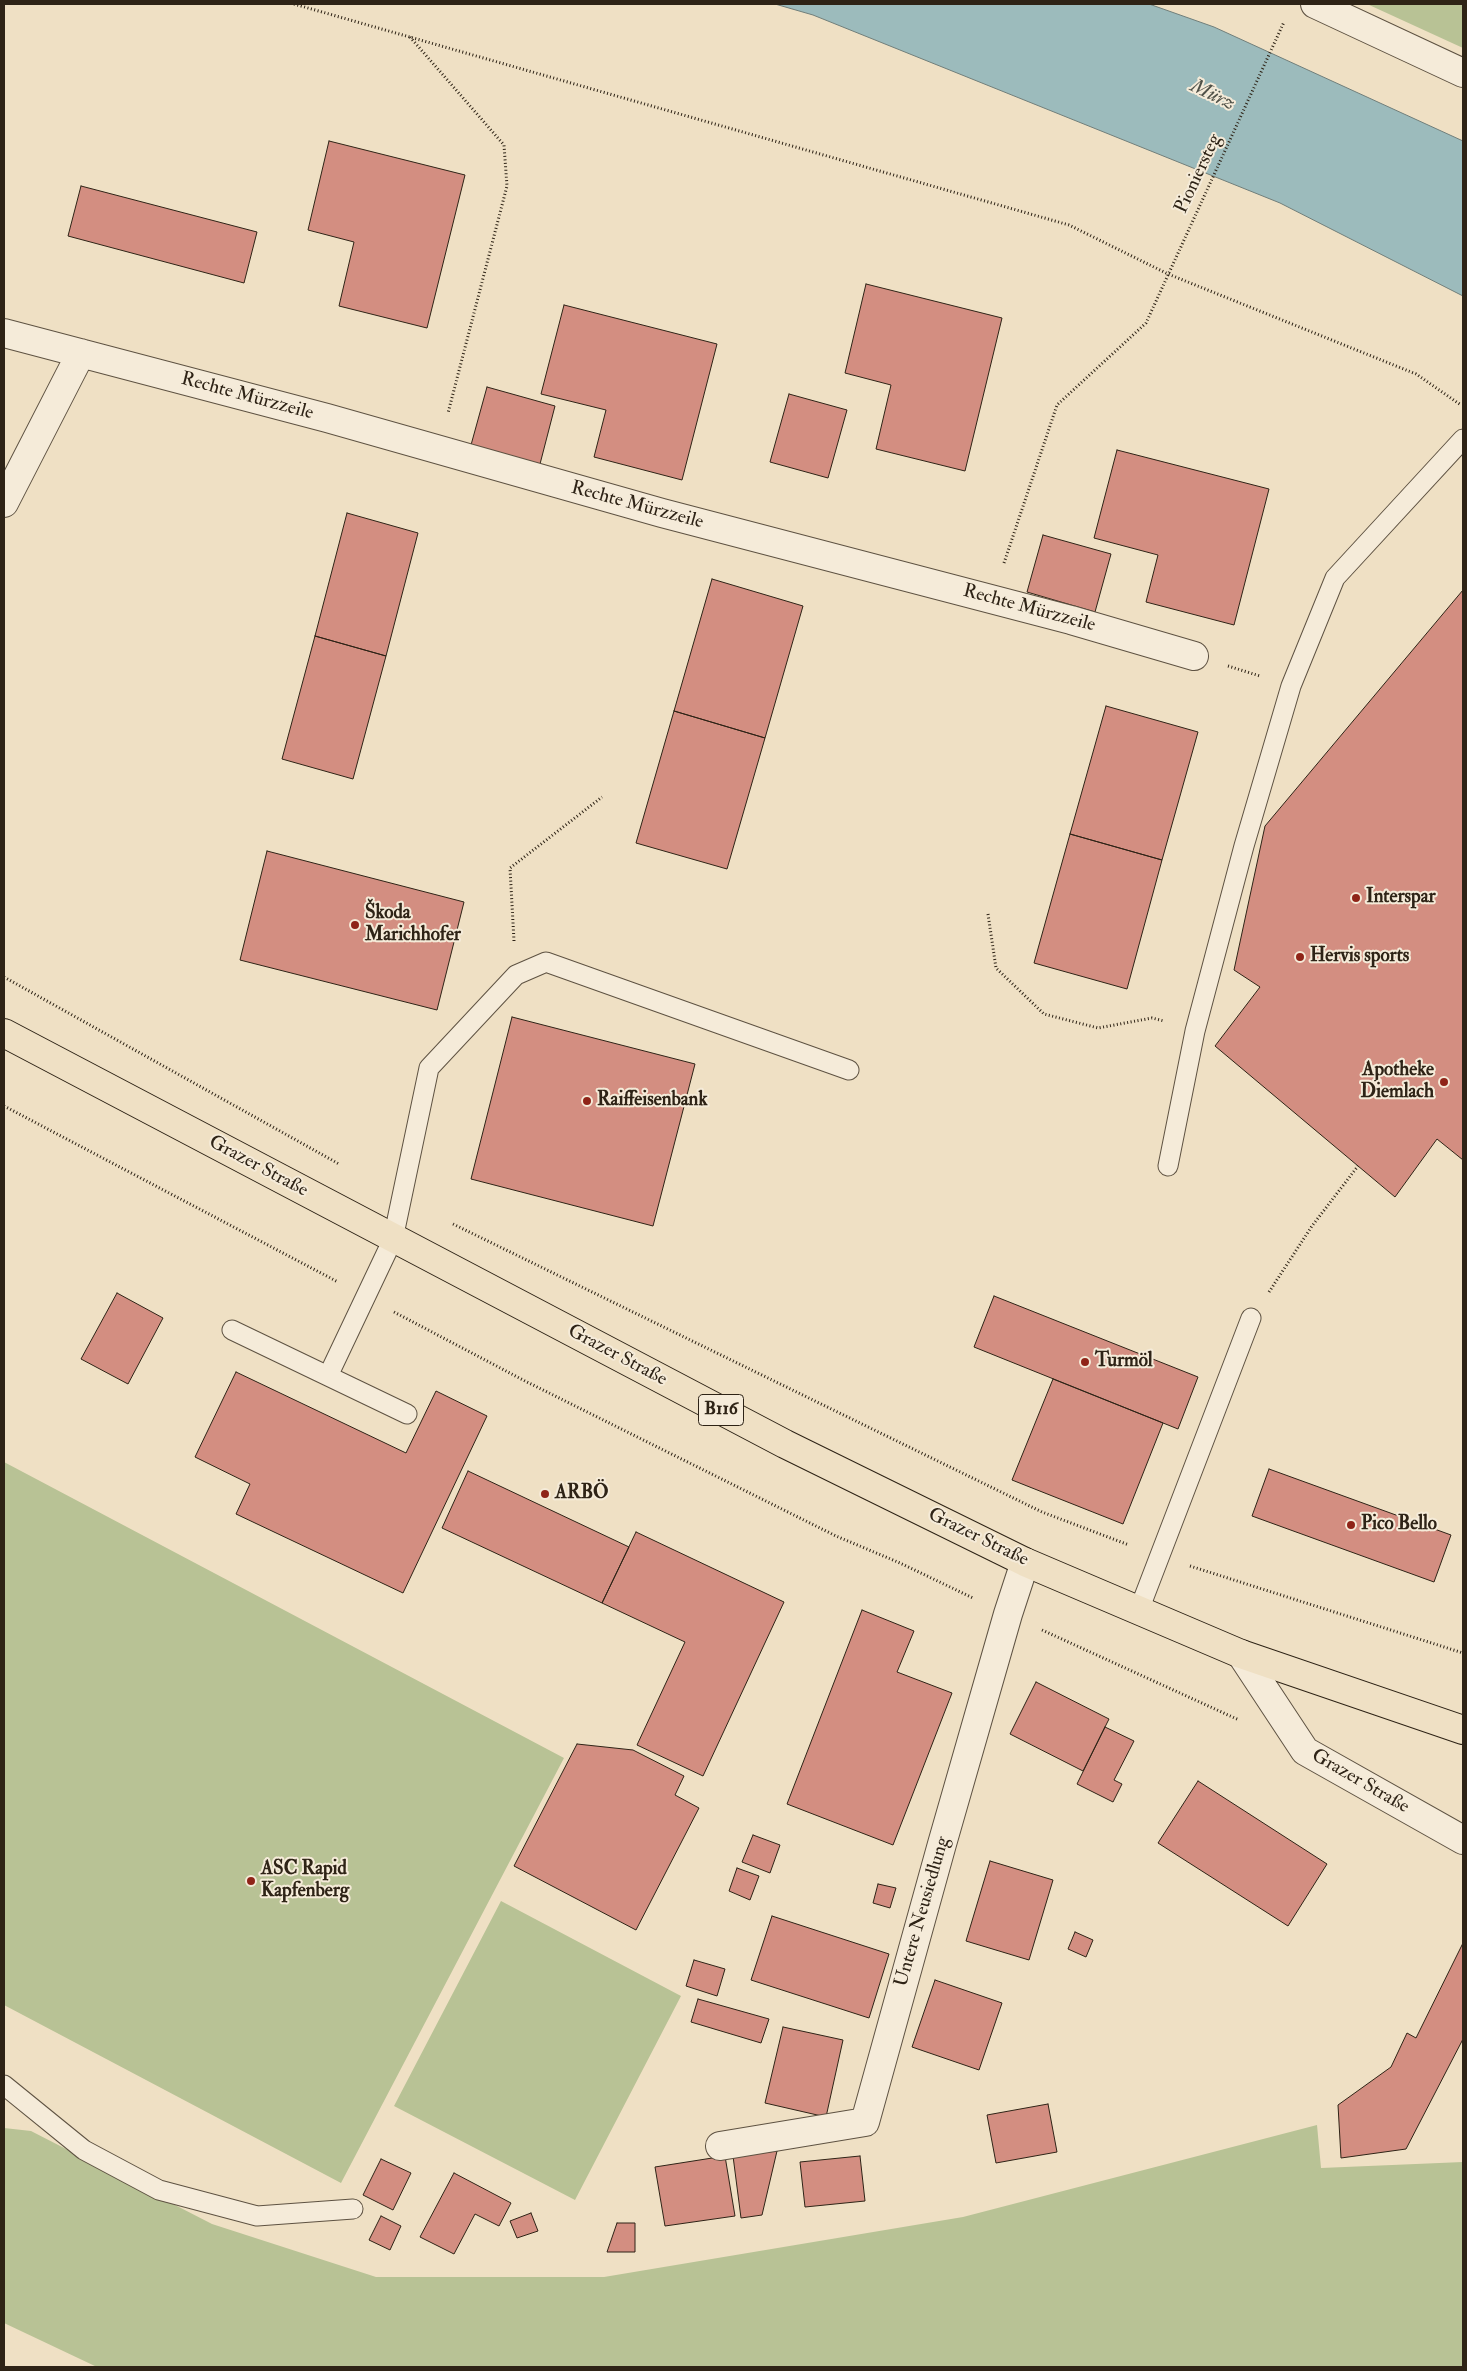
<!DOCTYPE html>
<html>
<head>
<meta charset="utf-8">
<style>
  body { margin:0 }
  #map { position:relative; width:1467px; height:2371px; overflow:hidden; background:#efe0c4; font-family:"IM FELL Double Pica",serif }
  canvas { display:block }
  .frame { position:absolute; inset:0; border:5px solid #2e2316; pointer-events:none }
</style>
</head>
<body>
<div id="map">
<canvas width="1467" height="2371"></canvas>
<div class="frame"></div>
</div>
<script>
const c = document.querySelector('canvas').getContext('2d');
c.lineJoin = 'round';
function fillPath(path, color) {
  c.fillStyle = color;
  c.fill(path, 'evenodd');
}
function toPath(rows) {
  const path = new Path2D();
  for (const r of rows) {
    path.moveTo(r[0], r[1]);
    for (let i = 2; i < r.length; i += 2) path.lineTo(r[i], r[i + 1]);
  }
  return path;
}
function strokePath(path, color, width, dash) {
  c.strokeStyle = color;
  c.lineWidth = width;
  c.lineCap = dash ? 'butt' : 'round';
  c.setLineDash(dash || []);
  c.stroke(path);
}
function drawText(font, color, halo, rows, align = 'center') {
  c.font = font + ' "IM FELL Double Pica",serif';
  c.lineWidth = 4;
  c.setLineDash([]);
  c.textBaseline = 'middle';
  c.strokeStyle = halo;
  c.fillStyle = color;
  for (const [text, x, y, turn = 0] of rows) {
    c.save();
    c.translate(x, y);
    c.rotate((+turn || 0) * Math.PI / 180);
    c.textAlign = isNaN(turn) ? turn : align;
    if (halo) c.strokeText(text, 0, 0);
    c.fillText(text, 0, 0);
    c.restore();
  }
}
fillPath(toPath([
  [1367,4,1463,4,1463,48],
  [4,1462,564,1758,341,2183,4,2005],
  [501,1901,681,1996,575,2200,394,2106],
  [1317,2125,1321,2168,1463,2162,1463,2367,97,2367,4,2323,4,2128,31,2131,212,2224,376,2277,604,2277,963,2217]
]), '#b8c295');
const water = toPath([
  [775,4,1149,4,1214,27,1463,141,1463,296,1280,203,813,15,775,4]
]);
fillPath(water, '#9cbbbc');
strokePath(water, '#707e7a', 1);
const building = toPath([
  [329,141,465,175,427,328,339,306,354,242,308,230,329,141],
  [81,186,257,232,244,283,68,236,81,186],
  [866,284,1002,318,965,471,876,449,891,385,845,373,866,284],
  [564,305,717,344,682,480,594,457,606,410,541,394,564,305],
  [487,387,555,406,540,464,471,445,487,387],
  [789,394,847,410,828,478,770,462,789,394],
  [1117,450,1269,489,1234,625,1146,602,1158,555,1094,538,1117,450],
  [347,513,418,533,386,656,315,636,347,513],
  [1043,535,1111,554,1095,612,1027,592,1043,535],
  [712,579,803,606,765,738,674,711,712,579],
  [1463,590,1463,1160,1437,1139,1395,1197,1215,1046,1260,987,1234,970,1265,826,1463,590],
  [315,636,386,656,353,779,282,759,315,636],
  [1106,706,1198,732,1162,860,1070,834,1106,706],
  [674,711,765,738,727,869,636,843,674,711],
  [1070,834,1162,860,1127,989,1034,963,1070,834],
  [267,851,464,902,437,1010,240,960,267,851],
  [512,1017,695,1064,653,1226,471,1179,512,1017],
  [117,1293,163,1318,128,1384,81,1359,117,1293],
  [994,1296,1198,1377,1178,1429,974,1347,994,1296],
  [236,1372,406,1453,436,1391,487,1416,403,1593,236,1514,250,1484,195,1457,236,1372],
  [1053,1379,1163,1423,1123,1524,1012,1480,1053,1379],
  [1269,1469,1451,1535,1434,1582,1252,1516,1269,1469],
  [468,1471,629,1547,602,1603,442,1528,468,1471],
  [636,1532,784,1602,703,1776,637,1745,685,1642,602,1603,636,1532],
  [862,1610,914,1631,897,1672,952,1693,893,1845,787,1804,862,1610],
  [1036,1682,1109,1719,1083,1771,1010,1734,1036,1682],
  [1105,1727,1134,1741,1114,1780,1122,1784,1113,1802,1077,1784,1105,1727],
  [577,1744,633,1750,684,1776,675,1795,699,1808,636,1930,514,1866,577,1744],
  [1198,1781,1327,1864,1288,1926,1158,1843,1198,1781],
  [753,1835,780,1845,770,1873,742,1862,753,1835],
  [990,1861,1053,1880,1029,1960,966,1941,990,1861],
  [737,1868,759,1876,750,1900,729,1891,737,1868],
  [878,1884,896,1888,890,1908,873,1903,878,1884],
  [772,1916,889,1954,869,2018,751,1980,772,1916],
  [1075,1932,1093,1940,1086,1957,1068,1949,1075,1932],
  [1463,1943,1463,2039,1406,2149,1341,2158,1338,2105,1391,2067,1407,2033,1416,2038,1463,1943],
  [694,1960,725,1969,717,1996,686,1986,694,1960],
  [935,1980,1002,2003,979,2070,912,2047,935,1980],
  [698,1999,769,2019,761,2043,691,2022,698,1999],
  [783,2027,843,2040,826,2117,765,2103,783,2027],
  [1048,2104,1057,2152,996,2163,987,2115,1048,2104],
  [777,2151,762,2215,741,2218,733,2156,777,2151],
  [725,2156,735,2216,665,2226,655,2167,725,2156],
  [860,2156,865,2201,805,2207,800,2162,860,2156],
  [381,2159,411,2173,393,2210,363,2195,381,2159],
  [454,2173,511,2203,499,2226,475,2214,454,2254,420,2237,454,2173],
  [531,2213,538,2231,517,2238,510,2221,531,2213],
  [381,2216,401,2226,390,2250,369,2240,381,2216],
  [617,2223,635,2223,635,2252,607,2252,617,2223]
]);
fillPath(building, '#d38e81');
strokePath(building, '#2e2316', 1);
const service = toPath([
  [1168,1166,1195,1031,1244,846,1291,686,1335,578,1463,439],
  [232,1330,407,1414],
  [328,1376,393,1239,429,1068,516,975,546,962,849,1070],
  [1139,1610,1251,1318],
  [4,2085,84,2150,159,2190,257,2216,353,2209]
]);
const minor = toPath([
  [1315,4,1463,73],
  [4,333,327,418,662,513,1071,620,1194,656],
  [4,503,81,353],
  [1241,1654,1305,1751,1463,1840],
  [720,2146,865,2122,942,1844,1008,1614,1025,1562]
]);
const primary = toPath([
  [4,1033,785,1444,1025,1562,1241,1654,1463,1730]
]);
strokePath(service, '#5e5242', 21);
strokePath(minor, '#5e5242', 30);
strokePath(primary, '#2e2316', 30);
strokePath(toPath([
  [294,4,1069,225,1168,274,1416,374,1461,405],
  [410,37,504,145,507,186,448,413],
  [1004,563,1057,405,1146,323,1284,22],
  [1228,666,1260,676],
  [988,914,996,968,1044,1014,1098,1028,1152,1018,1164,1021],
  [514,941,510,868,602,797],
  [4,977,339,1164],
  [4,1106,338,1282],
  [453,1224,1042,1512,1129,1545],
  [1269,1292,1312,1226,1358,1166],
  [394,1312,525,1381,836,1536,900,1563,973,1598],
  [1190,1566,1463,1653],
  [1042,1630,1239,1720]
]), '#2e2316', 3, [1, 2.5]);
strokePath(service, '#f5ebd9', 19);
strokePath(minor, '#f5ebd9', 28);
strokePath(primary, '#efe0c4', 28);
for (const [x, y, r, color] of [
  [1356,898,5,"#8f2418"],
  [355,925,5,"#8f2418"],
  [1300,957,5,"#8f2418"],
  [1444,1082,5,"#8f2418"],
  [587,1101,5,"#8f2418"],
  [1085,1362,5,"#8f2418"],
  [545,1494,5,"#8f2418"],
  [1351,1525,5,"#8f2418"],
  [251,1881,5,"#8f2418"]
]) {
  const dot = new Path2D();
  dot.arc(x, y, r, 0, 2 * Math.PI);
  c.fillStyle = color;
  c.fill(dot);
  strokePath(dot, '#f5ebd9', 2);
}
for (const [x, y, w] of [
  [721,1410,45]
]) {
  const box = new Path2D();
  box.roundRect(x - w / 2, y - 15.5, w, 31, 4);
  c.fillStyle = '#f5ebd9';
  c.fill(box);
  strokePath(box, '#2e2316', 1);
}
drawText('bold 18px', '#2e2316', null, [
  ["B116",721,1410]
]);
drawText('19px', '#2e2316', '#f5ebd9', [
  ["Pioniersteg",1199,174,-65],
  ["Rechte Mürzzeile",247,397,15],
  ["Rechte Mürzzeile",637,506,15],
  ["Rechte Mürzzeile",1029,609,15],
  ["Grazer Straße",258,1167,28],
  ["Grazer Straße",617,1356,28],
  ["Grazer Straße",978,1538,26],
  ["Grazer Straße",1360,1782,30],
  ["Untere Neusiedlung",923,1912,-74]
]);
drawText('bold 19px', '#2e2316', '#f5ebd9', [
  ["Interspar",1366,898],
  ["Škoda",365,914],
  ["Marichhofer",365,936],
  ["Hervis sports",1310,957],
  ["Apotheke",1434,1071,"right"],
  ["Diemlach",1434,1093,"right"],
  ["Raiffeisenbank",597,1101],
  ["Turmöl",1095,1362],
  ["ARBÖ",555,1494],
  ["Pico Bello",1361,1525],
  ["ASC Rapid",261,1870],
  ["Kapfenberg",261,1892]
], 'left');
drawText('italic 20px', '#4f5148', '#f5ebd9', [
  ["Mürz",1212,96,26]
]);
</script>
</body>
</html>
